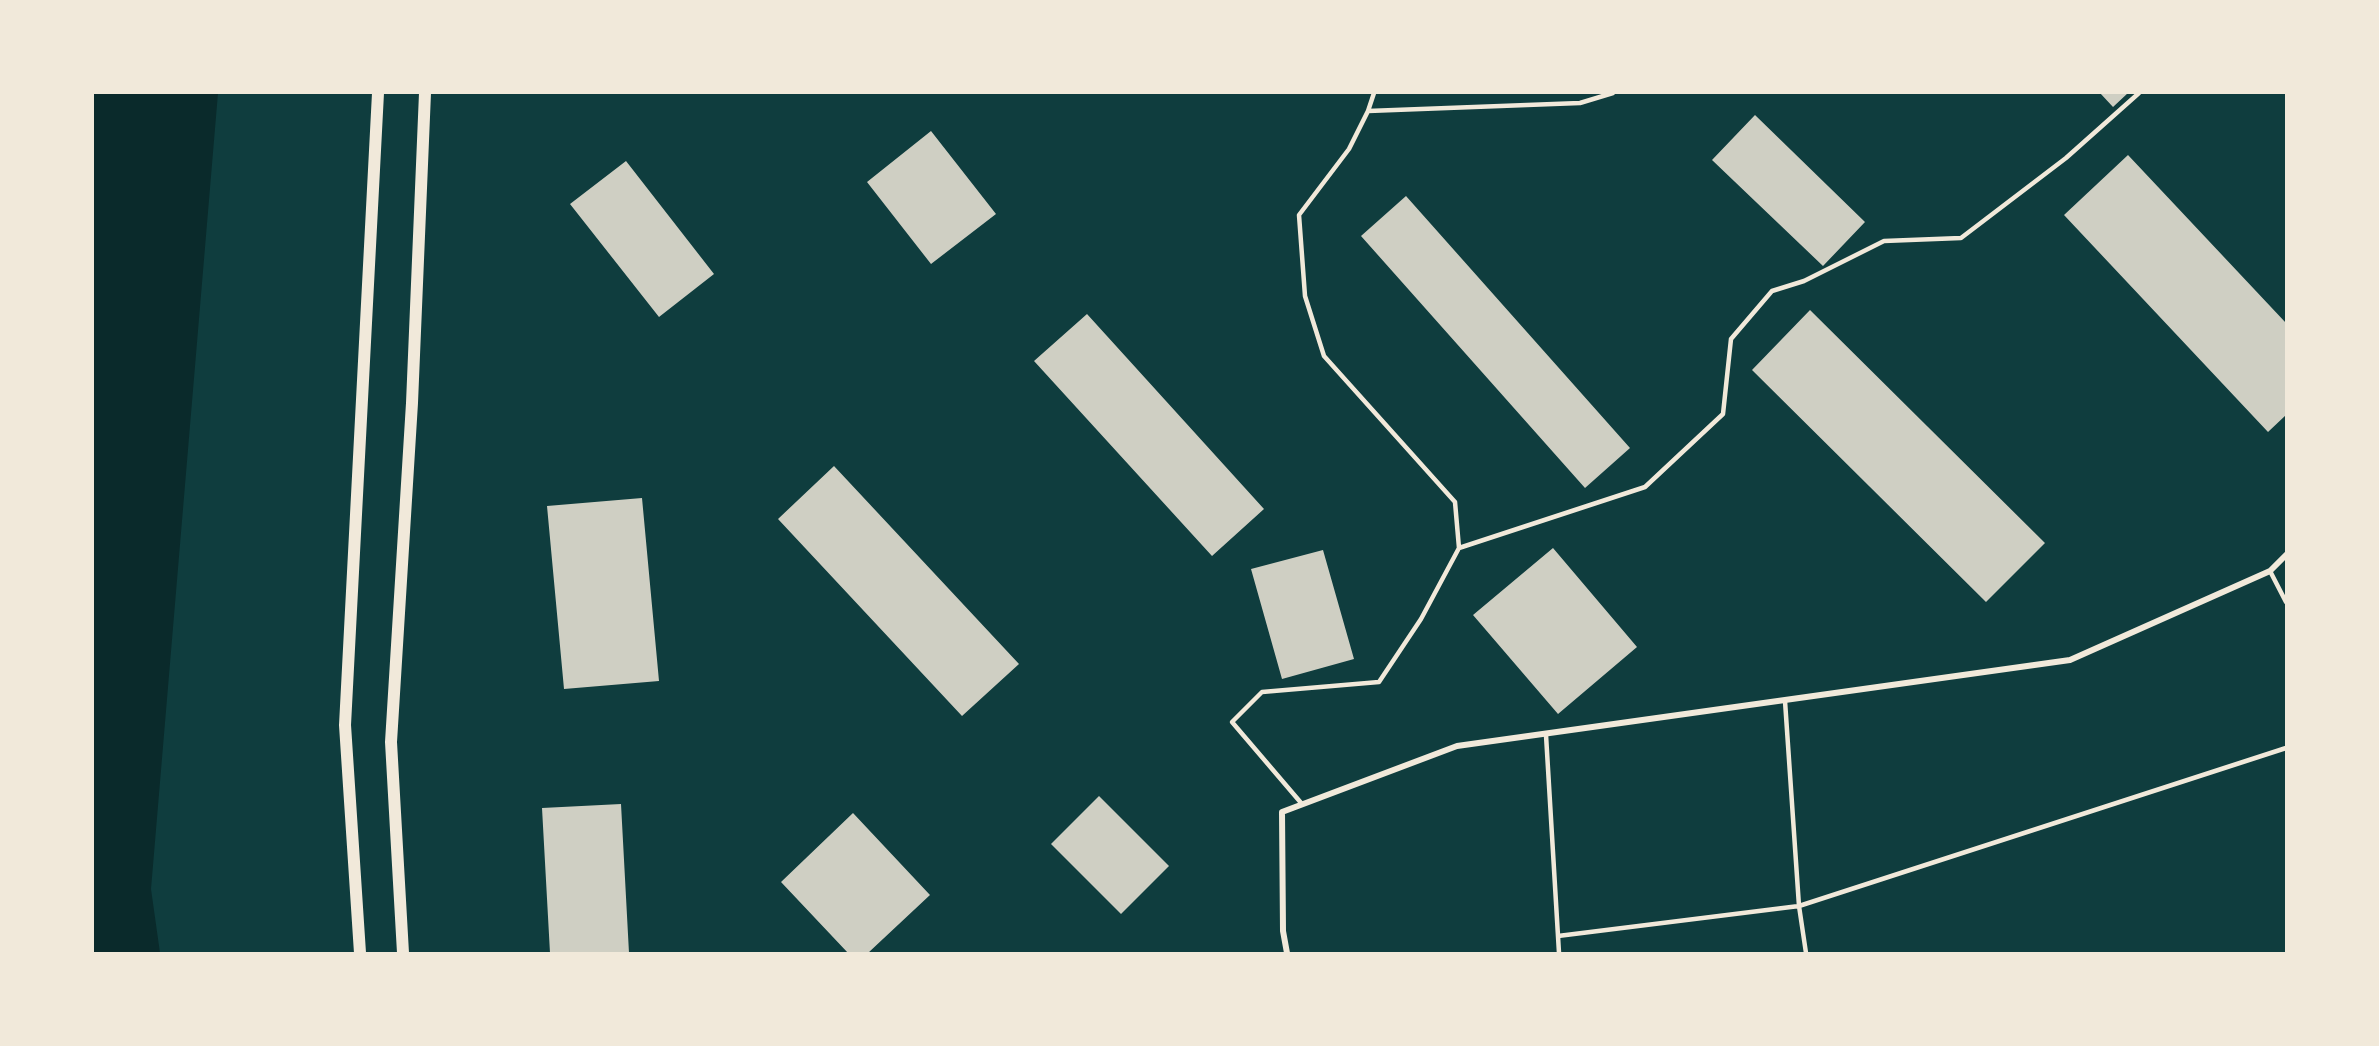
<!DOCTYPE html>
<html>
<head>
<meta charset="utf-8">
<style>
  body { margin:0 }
  #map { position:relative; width:2379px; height:1046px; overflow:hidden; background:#0f3d3e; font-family:Lato,sans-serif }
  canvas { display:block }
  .frame { position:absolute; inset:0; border:94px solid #f1e9da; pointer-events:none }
</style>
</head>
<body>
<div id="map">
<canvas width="2379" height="1046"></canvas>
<div class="frame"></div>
</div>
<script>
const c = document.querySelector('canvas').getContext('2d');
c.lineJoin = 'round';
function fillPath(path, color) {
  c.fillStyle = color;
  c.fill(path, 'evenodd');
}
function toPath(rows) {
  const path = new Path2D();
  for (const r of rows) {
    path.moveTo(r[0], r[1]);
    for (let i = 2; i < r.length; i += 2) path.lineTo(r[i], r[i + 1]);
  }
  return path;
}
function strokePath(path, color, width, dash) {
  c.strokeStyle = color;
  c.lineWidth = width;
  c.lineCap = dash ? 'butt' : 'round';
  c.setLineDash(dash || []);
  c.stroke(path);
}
fillPath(toPath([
  [93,93,218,93,151,889,160,953,93,953]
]), '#0a2a2b');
fillPath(toPath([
  [2100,93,2128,93,2113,107],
  [1755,115,1865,222,1823,266,1712,160],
  [931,131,996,214,931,264,867,182],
  [2128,155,2286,323,2286,415,2268,432,2064,215],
  [626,161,714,274,659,317,570,204],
  [1406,196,1630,448,1585,488,1361,236],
  [1810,310,2045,543,1986,602,1752,370],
  [1087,314,1264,509,1212,556,1034,361],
  [834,466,1019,664,962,716,778,519],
  [642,498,659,681,564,689,547,506],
  [1553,548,1637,647,1558,714,1473,615],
  [1323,550,1354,659,1282,679,1251,569],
  [1099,796,1169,866,1121,914,1051,844],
  [621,804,629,953,550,953,542,808],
  [853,813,930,895,868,953,848,953,781,882]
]), '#cfcfc3');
strokePath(toPath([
  [1374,93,1368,111,1349,149,1299,215,1305,296,1324,356,1455,502,1459,548],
  [1368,111,1580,103,1613,93],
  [2270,571,2286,602],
  [1785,701,1799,906,1806,953],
  [1546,735,1559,953],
  [1302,804,1232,722,1262,692,1379,682,1421,619,1459,548,1645,487,1723,414,1731,339,1772,291,1804,281,1884,241,1961,238,2066,158,2139,93],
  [1558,936,1799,906,2286,748]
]), '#f1e9da', 4.5);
strokePath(toPath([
  [1287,953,1283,931,1282,812,1457,746,2070,660,2270,571,2286,555]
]), '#f1e9da', 6);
strokePath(toPath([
  [360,953,345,725,378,93],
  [403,953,391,742,412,403,425,93]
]), '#f1e9da', 12);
</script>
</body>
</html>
